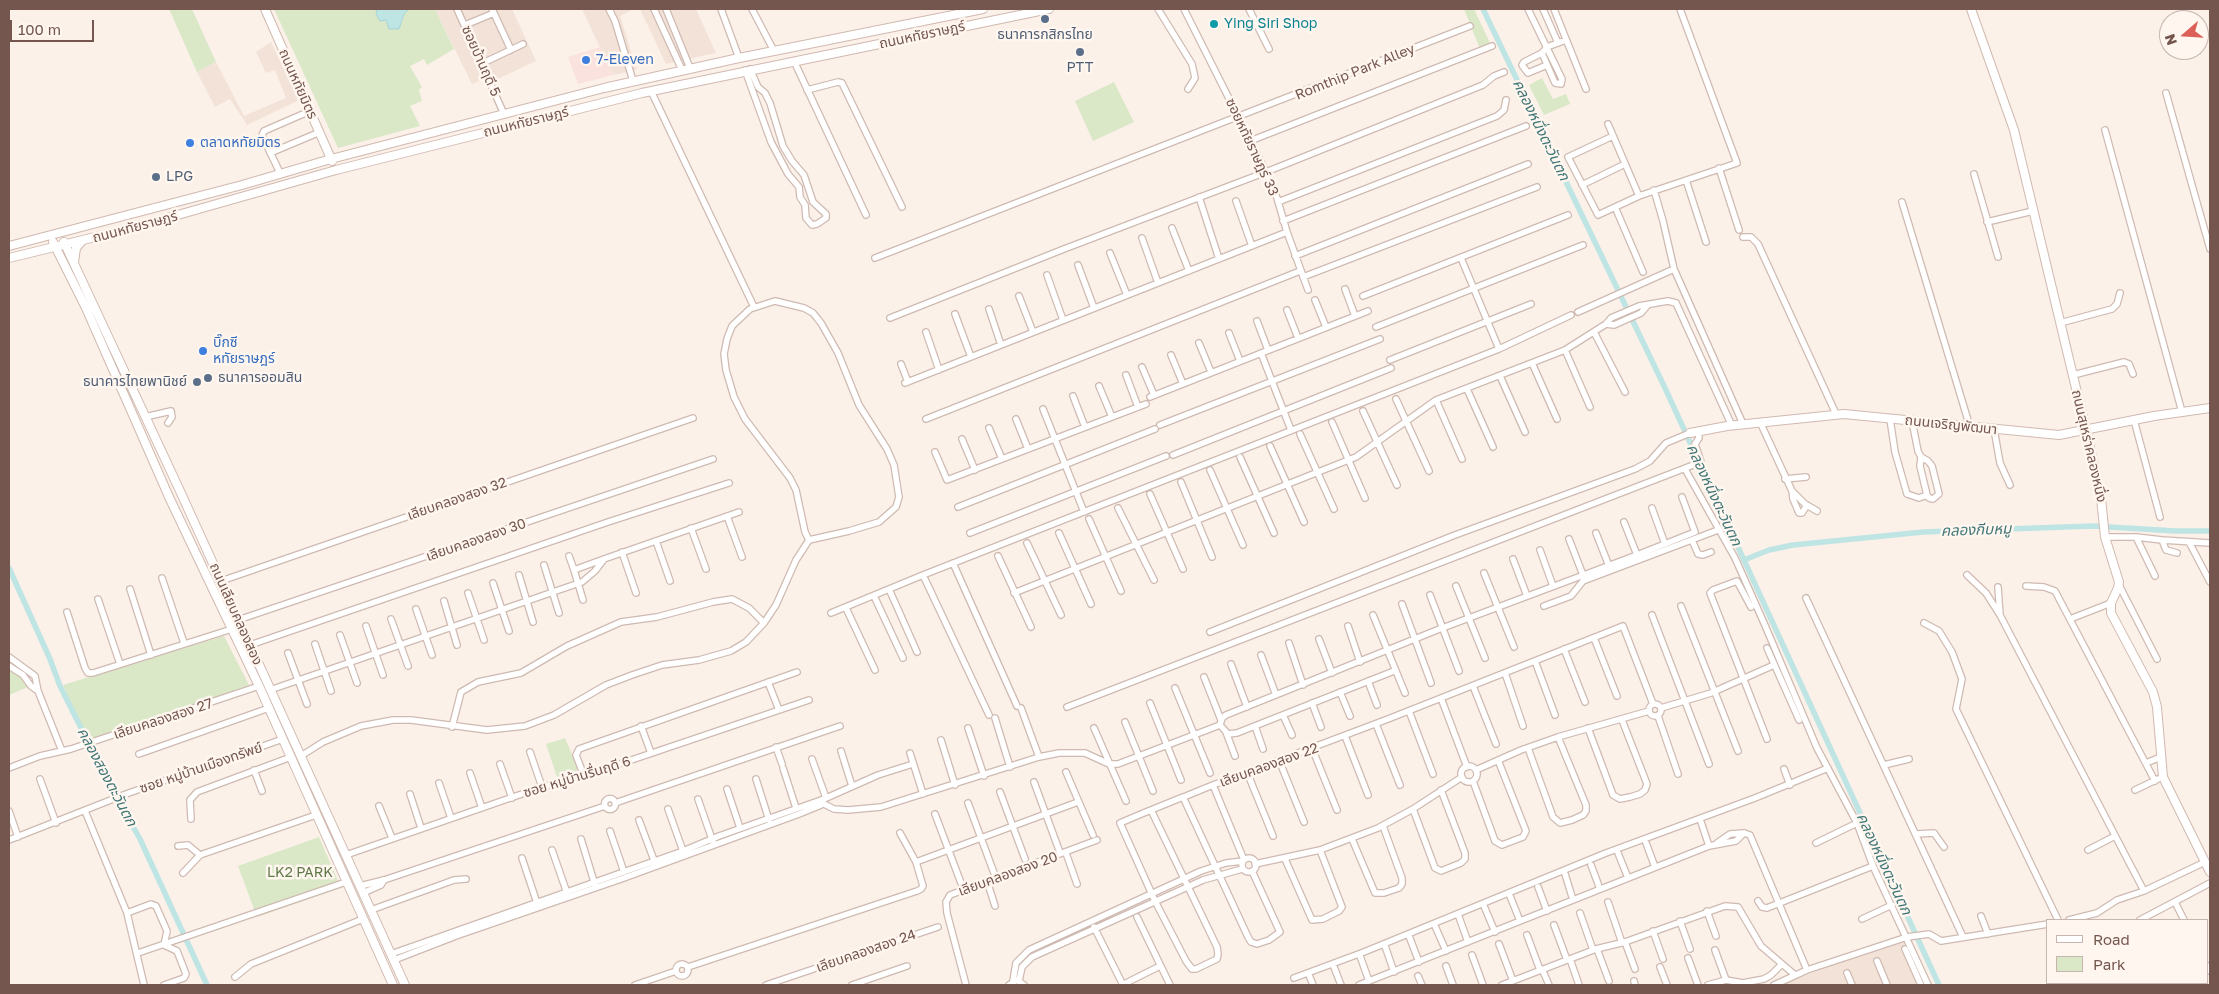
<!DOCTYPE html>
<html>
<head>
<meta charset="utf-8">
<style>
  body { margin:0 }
  #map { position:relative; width:2219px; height:994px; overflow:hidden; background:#fbf1e9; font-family:"Golos Text",sans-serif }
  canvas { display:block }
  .frame { position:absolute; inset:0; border:10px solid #74564e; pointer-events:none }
  .legend { position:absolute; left:2046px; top:919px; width:162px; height:65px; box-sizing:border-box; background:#fef6ef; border:1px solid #c7b6af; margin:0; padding:6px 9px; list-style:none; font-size:15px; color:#74564e }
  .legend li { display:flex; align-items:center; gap:10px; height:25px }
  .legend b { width:25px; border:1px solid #c7b6af }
  .north { position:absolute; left:2159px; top:10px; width:50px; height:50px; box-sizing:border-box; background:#fef6ef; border:1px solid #c7b6af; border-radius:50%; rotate:251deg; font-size:14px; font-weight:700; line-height:20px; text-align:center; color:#74564e }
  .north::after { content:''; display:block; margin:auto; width:18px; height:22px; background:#dc6057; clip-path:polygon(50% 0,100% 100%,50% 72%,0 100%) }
  .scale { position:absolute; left:10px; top:20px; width:84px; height:22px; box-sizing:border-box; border:2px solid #74564e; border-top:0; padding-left:6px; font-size:15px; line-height:18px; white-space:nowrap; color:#74564e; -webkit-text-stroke:4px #fef6ef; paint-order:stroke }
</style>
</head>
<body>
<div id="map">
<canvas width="2219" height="994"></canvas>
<div class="frame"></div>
<ul class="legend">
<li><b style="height:6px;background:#fff"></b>Road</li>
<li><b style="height:14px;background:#dae8c8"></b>Park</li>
</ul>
<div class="north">N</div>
<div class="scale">100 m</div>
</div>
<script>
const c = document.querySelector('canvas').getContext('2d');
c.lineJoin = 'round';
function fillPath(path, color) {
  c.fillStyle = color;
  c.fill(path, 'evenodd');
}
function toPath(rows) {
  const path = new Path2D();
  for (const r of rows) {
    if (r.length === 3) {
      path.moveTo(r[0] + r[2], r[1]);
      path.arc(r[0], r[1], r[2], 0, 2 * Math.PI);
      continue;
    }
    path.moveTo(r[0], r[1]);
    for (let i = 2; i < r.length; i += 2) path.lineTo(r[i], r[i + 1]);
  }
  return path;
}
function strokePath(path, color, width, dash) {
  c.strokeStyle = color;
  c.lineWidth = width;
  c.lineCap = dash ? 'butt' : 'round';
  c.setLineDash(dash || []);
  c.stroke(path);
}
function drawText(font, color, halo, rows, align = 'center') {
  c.font = font + ' "Golos Text","Noto Sans Thai",sans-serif';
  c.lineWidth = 5;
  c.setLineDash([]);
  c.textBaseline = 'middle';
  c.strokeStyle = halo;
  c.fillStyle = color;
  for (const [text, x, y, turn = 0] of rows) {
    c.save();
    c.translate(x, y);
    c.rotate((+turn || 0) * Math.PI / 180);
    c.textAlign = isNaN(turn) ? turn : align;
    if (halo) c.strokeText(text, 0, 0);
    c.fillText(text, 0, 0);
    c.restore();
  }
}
fillPath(toPath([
  [435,9,512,9,536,61,487,84,484,79,472,84],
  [582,9,633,9,620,16,637,70,613,75],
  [640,9,696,9,716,53,666,64],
  [271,42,299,100,247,125,230,99,215,107,197,72,216,62,244,116,286,98,275,70,266,73,256,52],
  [1902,939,1922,985,1775,985,1783,984]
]), '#f2e2d8');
fillPath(toPath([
  [600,47,613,75,578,84,568,57]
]), '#fae2de');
fillPath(toPath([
  [169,9,192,9,216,62,197,72],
  [274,9,377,9,376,14,386,20,402,23,404,14,409,9,435,9,454,49,427,65,424,59,410,66,422,87,419,90,422,101,410,106,420,126,338,148],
  [1464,9,1474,9,1491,45,1480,49],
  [1542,78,1553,99,1566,94,1570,104,1544,115,1529,85],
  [1114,82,1134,122,1093,141,1075,101],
  [224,636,249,685,89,744,63,685],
  [9,666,22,676,28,687,9,695],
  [565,738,578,768,576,771,557,777,546,744],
  [319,837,341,888,257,917,238,866]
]), '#dae8c8');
const water = toPath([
  [377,9,409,9,404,14,399,29,389,29,386,20,380,21,376,14,377,9]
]);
fillPath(water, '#bee4e4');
strokePath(water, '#a5d5d5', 1);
strokePath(toPath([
  [1483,9,1665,388,1939,985],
  [1744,560,1769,550,1793,545,1923,532,2093,526,2176,531,2210,531],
  [9,568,50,659,60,686,109,784,140,839,207,985]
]), '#bee4e4', 5.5);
const street = toPath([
  [457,9,504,114],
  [492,9,511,50],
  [609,9,615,21,633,81],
  [654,9,682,70],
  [666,9,690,68],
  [721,9,739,58],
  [752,9,774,51],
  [1158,9,1192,64,1195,78,1188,89],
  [1184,9,1266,172,1277,198,1287,232,1308,290],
  [1249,9,1269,49],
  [1528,9,1562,79,1561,84,1555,83,1542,53],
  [1543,9,1558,43],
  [1554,9,1586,89],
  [465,25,494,13],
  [794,61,866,215],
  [483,63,523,44],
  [1547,65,1528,73,1522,65,1524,62,1542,53,1547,47,1566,40],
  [745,70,771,142,788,174,799,187,800,197,805,205,806,218,812,225,817,224,826,218,826,214,813,202,804,175,792,161,783,146,770,103,765,93,758,87,750,69],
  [807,90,838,82,842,83,902,207],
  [651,91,754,307],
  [2166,93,2210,249],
  [1608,124,1639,196,1737,163,1680,9],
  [2105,130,2182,412],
  [1613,136,1568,157,1598,215,1639,196],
  [1250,141,1492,46],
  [270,153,320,132],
  [1719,168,1739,230],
  [280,173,262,135,264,131,310,111],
  [1974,174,1998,257],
  [1686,180,1706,242],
  [1582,185,1625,164],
  [1654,190,1663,221,1674,269,1743,424],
  [1199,197,1219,259],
  [1236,201,1252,246],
  [1278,202,1497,116,1504,110,1506,100],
  [1902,202,1970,427],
  [1615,207,1643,272],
  [1283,221,1526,126],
  [1987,222,2033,211],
  [1172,228,1189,271],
  [1743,237,1751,237,1758,244,1836,414],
  [1142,238,1158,283],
  [1110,253,1127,295],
  [1295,256,1528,164],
  [875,258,1470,26],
  [1461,258,1499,349],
  [1078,265,1094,308],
  [1047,275,1063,320],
  [1303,277,1537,187],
  [1345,289,1355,316],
  [1019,296,1033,332],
  [1363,296,1568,215],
  [1315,300,1326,327],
  [775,301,804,308,813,313,821,323,838,353,859,405,887,449,894,465,899,497,896,507,879,522,849,531,809,540,805,532,796,490,790,478,745,419,734,397,726,370,724,354,727,339,732,326,750,309,775,301],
  [989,309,1001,345],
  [1287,310,1298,338],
  [1578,312,1674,269],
  [955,314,971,357],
  [890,318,1064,249,1266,172,1483,85,1494,76,1504,72],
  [1257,321,1268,350],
  [2060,323,2112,309,2117,304,2120,293],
  [1606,324,1614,325,1641,313,1647,306],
  [1376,327,1583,245],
  [926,332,939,370],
  [1594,332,1625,392],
  [1229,333,1240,361],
  [1199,343,1211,372],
  [1565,350,1590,407],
  [1261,353,1291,430],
  [1171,355,1183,384],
  [1390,360,1531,304],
  [1532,363,1557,419],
  [901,364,908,382],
  [1142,367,1154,395],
  [1126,375,1138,407],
  [2073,375,2124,362,2129,364,2133,374],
  [1500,376,1525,432],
  [905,383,1287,232],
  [1099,386,1112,417],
  [1467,389,1493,447],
  [1073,396,1085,427],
  [1150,397,1368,311],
  [1396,399,1429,471],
  [1436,400,1462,459],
  [1043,409,1084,512],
  [1363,411,1397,485],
  [145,417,171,411,172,417,168,423],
  [926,419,1300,271],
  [1016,419,1028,449],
  [1890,419,1895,452,1907,494,1919,498,1927,495],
  [2134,420,2160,517],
  [1912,421,1918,451,1921,457,1928,461,1932,466,1939,494,1933,499,1929,498,1927,495,1920,466,1921,457],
  [1332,422,1365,498],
  [1760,422,1792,491,1805,504,1817,511],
  [1160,425,1380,339],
  [989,428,1002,459],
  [1994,429,2000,463,2010,485],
  [1300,434,1334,509],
  [962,439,975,470],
  [1270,446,1304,522],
  [935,452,947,480,1146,404],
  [1173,455,1391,368],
  [1240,457,1274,533],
  [1685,469,1735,558,1764,623,1817,748,1857,823,1873,866,1928,985],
  [1210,470,1243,545],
  [1785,479,1806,477],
  [1181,482,1212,557],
  [1792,491,1793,499,1799,513,1802,513,1807,505],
  [1150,494,1183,569],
  [958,507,1155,429],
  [1118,508,1154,580],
  [1652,508,1665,544],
  [727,516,742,557],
  [1089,519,1121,591],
  [691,528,706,569],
  [970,533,1166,456],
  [1059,533,1091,604],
  [1596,533,1609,566],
  [2105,537,2136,537,2162,540],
  [2136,537,2155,576],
  [1569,539,1583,575],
  [1692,540,1698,554,1703,555,1711,552],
  [656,541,670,581],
  [2189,542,2210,582],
  [1027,543,1061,615],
  [1540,550,1553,586],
  [622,552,636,593],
  [2177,553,2166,550,2162,540,2210,543],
  [1637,555,1695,532,1682,497],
  [569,556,574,570],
  [998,556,1031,627],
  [1513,559,1527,596],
  [953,563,1017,706],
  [544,565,559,613],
  [1484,573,1514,647],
  [519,575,533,622],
  [923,575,989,715],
  [1967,575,1986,593,2000,615,2144,891],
  [162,578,184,643],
  [221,581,693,418],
  [493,583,509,631],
  [2119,585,2157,659],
  [1456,586,1485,658],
  [2026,586,2044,587,2055,591,2155,781],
  [1998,587,2000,615],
  [130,589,151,655],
  [889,589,917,652],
  [468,593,484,640],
  [1014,593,1356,457,1436,400,1565,350,1606,324,1611,318,1639,306,1668,301,1676,303,1732,426],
  [1430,595,1459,671],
  [874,596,903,658],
  [1806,598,1963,937],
  [98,599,120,664],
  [583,600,574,570,604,559],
  [444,601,457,645],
  [1402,604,1431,683],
  [1544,606,1571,596,1583,581,1718,530],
  [1681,606,1738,751],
  [1751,607,1737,581,1713,590,1710,593,1767,739],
  [846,608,875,670],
  [416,609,432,655],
  [67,612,85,668,88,673,93,673,232,629],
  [831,613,923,575,1499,349,1571,315],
  [1373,615,1405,693],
  [1652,615,1709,764],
  [391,619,408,666],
  [2070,619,2111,603],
  [238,620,713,459],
  [1924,623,1939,631,1952,652,1962,679,1956,709,2058,920],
  [366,626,383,675],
  [1348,626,1360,662],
  [1210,632,1455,535,1635,469,1650,461,1666,443,1690,433],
  [340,635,357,683],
  [1594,638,1617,696],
  [1319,639,1332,673],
  [1289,643,1303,685],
  [315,644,331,691],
  [250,645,608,522,729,483],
  [1767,648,1799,720],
  [1564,649,1585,702],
  [288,653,307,704],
  [1261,655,1276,695],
  [9,657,35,676,38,691,62,751],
  [1535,661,1555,715],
  [1231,664,1247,707],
  [9,666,23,675,31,686,38,691],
  [1505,673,1523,726],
  [1204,677,1221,720],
  [1368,681,1377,705],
  [768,682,779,710],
  [1473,686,1496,744],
  [1175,688,1210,773],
  [270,690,582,582,595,571,604,559,739,512],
  [1340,692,1350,716],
  [1441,698,1467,767],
  [1150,703,1181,780],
  [1312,703,1321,727],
  [1655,710,6],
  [1067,707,1701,462,1695,444,1699,438,1698,431],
  [1021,708,1039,757],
  [1661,708,1711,693,1774,665],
  [1409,711,1433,774],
  [1283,715,1292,735],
  [1658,716,1678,774],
  [995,718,1010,767],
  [1125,722,1153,791],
  [1376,724,1400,785],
  [1220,725,1222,718,1226,715,1437,630,1637,555,1624,522],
  [1220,725,1228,734,1237,733,1394,671],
  [641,726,651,753],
  [1255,726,1263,749],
  [452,727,461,692,478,682,521,673,567,646,621,622,657,617,713,602,732,599,749,608,764,623],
  [968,728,984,776],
  [1094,728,1126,801],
  [1588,728,1613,795,1620,799,1630,797,1640,794,1645,790,1647,784,1622,720],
  [1226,732,1235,756],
  [1345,736,1368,795],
  [941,740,955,785],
  [776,747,782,764],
  [1312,748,1337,810],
  [1528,748,1553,817,1560,823,1572,820,1583,815,1586,811,1586,805,1558,737],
  [841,751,852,786],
  [530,752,542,787],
  [910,753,923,794],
  [139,754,269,708],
  [301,756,323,742,361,726,393,720,411,720,487,730,525,726,554,715,606,685,632,675,662,665,699,660,731,651,746,642,764,623,776,605,796,560,809,540],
  [812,759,826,798],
  [1279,760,1304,822],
  [2146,763,2161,757],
  [500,764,512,798],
  [1884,765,1909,759],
  [1469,774,8],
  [9,768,40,756,71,749,259,686],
  [783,768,796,808],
  [1784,769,1790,785],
  [254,770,262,791],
  [1476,770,1521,750,1558,737,1649,711],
  [1066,772,1093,835],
  [1247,772,1273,836],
  [470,773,482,808],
  [584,776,576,755,579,749,797,672],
  [40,779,56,823],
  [756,779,769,820],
  [1473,781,1495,841,1502,845,1523,837,1526,831,1498,760],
  [1034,782,1059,850],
  [439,783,451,818],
  [1213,785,1244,860],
  [727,789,740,828],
  [2135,790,2158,779],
  [1000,792,1025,859],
  [410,794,421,828],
  [1183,797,1248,937,1251,942,1257,944,1269,940,1280,932,1252,871],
  [610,804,5.5],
  [698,799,713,842],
  [820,802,834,809,848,810,881,807,1039,757,1059,753,1085,753,1109,764,1118,764,1220,725],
  [615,803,840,726],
  [968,803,994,873],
  [379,806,392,838],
  [668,809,683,851],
  [1413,809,1435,868,1441,871,1461,863,1465,859,1465,853,1441,790],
  [1151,810,1217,947,1218,954,1217,959,1196,969,1192,969,1186,961,1155,901,1120,823,1146,812,1151,810,1183,797,1186,796,1213,785,1388,719,1623,626,1653,704],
  [9,811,18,837],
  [85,811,127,913,144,985],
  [935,814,961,883],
  [191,819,190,800,197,792,291,757],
  [639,820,655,863],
  [1701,822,1709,846],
  [610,831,624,872],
  [900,833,916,862],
  [1916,834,1934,833,1944,847],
  [581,839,595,885],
  [1352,839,1375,893,1384,893,1399,888,1402,884,1402,878,1383,826],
  [9,840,126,794,283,739],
  [1646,843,1655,867],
  [1717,843,1730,834,1744,833,1750,835,1807,970],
  [1816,843,1857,823],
  [178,846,188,845,200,855,316,815],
  [552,850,567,893],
  [2088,850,2115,836],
  [1066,853,1077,884],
  [1618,853,1628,878],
  [346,855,542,787,584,776,809,700],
  [522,858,537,903],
  [1249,865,7],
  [1285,859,1312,920,1323,919,1339,911,1342,907,1320,850],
  [1255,864,1320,850,1378,828,1413,809,1462,777],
  [1591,865,1600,889],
  [183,873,200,855],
  [1565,874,1573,900],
  [987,881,995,906],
  [360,886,384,880,605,806],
  [1538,887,1547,911],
  [363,893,381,885,384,880],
  [1510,896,1520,921],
  [1758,901,1762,907,1767,908,1873,866],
  [1608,902,1622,943],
  [2175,902,2184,920],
  [1484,906,1495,932],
  [371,910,454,880,466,879],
  [1707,911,1716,936],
  [127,913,151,904,156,906,167,931,164,945,177,951,186,974,184,978,164,985],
  [1580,913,1593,950],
  [1981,916,1988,934],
  [1137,917,1170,985],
  [1459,917,1468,942],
  [1862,919,1892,905],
  [2069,920,2097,913,2117,900,2144,891,2205,862],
  [2140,920,2210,883],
  [1680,921,1690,949],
  [1554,925,1567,960],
  [1435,926,1446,951],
  [1094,927,1123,985],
  [1653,931,1663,959],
  [1527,935,1540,970],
  [1409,936,1419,962],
  [1625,942,1635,969],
  [1499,944,1513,981],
  [1385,946,1394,972],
  [1597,949,1609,981],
  [1905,949,1921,985],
  [1715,950,1726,980],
  [138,953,346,882],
  [391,954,683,851,719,836,824,799,878,775,913,764],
  [1472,955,1483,985],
  [1360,956,1369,981],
  [1688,958,1698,985],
  [1570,959,1579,985],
  [394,960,456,936,624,878,799,814,821,805,824,799],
  [1877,961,1887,985],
  [682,970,6],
  [1446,966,1453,985],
  [2208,966,2210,971],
  [688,967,917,891,921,889,923,886,916,862,1078,802],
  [1334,967,1341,985],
  [1660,967,1667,985],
  [1542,969,1549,985],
  [1847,973,1852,985],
  [1309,975,1313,985],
  [1418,976,1422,985],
  [235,977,251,964,363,919],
  [1294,978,1364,952,1606,853,1755,798,1828,768],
  [1013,981,1016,963,1029,950,1201,871,1226,863,1243,861],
  [1019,981,1022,967,1032,957,1203,880,1242,869],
  [1634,981,1635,985],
  [2092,983,2093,985],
  [2144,983,2145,985],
  [2180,983,2181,985],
  [635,985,676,971],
  [766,985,938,927],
  [852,985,907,966],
  [966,985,947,913,946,902,950,895,1097,840],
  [1009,985,1017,980,1024,985],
  [1122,985,1160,966],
  [1359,985,1709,846,1736,841,1744,833],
  [1502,985,1596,949,1625,942,1725,906,1738,907,1761,946,1795,975],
  [1708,985,1726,980,1743,983,1764,979,1771,975,1781,965],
  [1774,985,1807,970,1907,937,1929,934,1941,941,2048,924]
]);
const secondary = toPath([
  [265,9,332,161],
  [1971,9,2014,130,2086,430,2101,498,2105,537,2119,582,2118,588,2111,603,2111,613,2153,692,2157,707,2163,777,2210,872],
  [53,242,86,308,169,497,259,686,393,985],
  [64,242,180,491,405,985],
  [9,246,242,185,331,159,604,88,739,58,983,9],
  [9,258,132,228,336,170,642,93,1049,9],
  [74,262,76,248,82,241],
  [1690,433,1727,426,1844,414,2059,435,2154,416,2210,408]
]);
strokePath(street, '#cfbab2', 8);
strokePath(secondary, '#d1b9b0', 10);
strokePath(street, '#fff', 5.5);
strokePath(secondary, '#fff', 8);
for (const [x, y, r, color] of [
  [1045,19,5,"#5c6f8a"],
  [1214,24,5,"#0f9aa8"],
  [1080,52,5,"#5c6f8a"],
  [586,60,5,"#3f7fe0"],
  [190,143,5,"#3f7fe0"],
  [156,177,5,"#5c6f8a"],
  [203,351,5,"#3f7fe0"],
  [208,378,5,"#5c6f8a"],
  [197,382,5,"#5c6f8a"]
]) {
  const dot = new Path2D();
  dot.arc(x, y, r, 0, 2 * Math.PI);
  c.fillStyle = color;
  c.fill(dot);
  strokePath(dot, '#fef6ef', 2);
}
drawText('14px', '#0d838f', '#fef6ef', [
  ["Ying Siri Shop",1224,24]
], 'left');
drawText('14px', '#74564e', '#fef6ef', [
  ["ถนนหทัยราษฎร์",922,35,-12],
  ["ซอยบ้านฤดี 5",481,61,66],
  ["Romthip Park Alley",1355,72,-22],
  ["ถนนหทัยมิตร",298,84,66],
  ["ถนนหทัยราษฎร์",526,122,-14],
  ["ซอยหทัยราษฎร์ 33",1252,147,65],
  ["ถนนหทัยราษฎร์",135,227,-15],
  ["ถนนเจริญพัฒนา",1951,425,6],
  ["ถนนสุเหร่าคลองหนึ่ง",2089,446,77],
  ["เลียบคลองสอง 32",457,499,-19],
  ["เลียบคลองสอง 30",476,540,-19],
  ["ถนนเลียบคลองสอง",236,614,66],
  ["เลียบคลองสอง 27",163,719,-18],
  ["เลียบคลองสอง 22",1269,765,-20],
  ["ซอย หมู่บ้านเมืองทรัพย์",201,768,-19],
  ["ซอย หมู่บ้านรื่นฤดี 6",577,777,-17],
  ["เลียบคลองสอง 20",1008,874,-20],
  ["เลียบคลองสอง 24",866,951,-19]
]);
drawText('14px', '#4e5e75', '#fef6ef', [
  ["ธนาคารกสิกรไทย",1045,35],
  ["PTT",1080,68],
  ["LPG",166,177,"left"],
  ["ธนาคารออมสิน",218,378,"left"],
  ["ธนาคารไทยพานิชย์",187,382,"right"]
]);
drawText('14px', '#366cbe', '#fef6ef', [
  ["7-Eleven",596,60],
  ["ตลาดหทัยมิตร",200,143],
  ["บิ๊กซี",213,343],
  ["หทัยราษฎร์",213,359]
], 'left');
drawText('14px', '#5e7847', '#fef6ef', [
  ["LK2 PARK",300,873]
]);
drawText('italic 15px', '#427778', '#fef6ef', [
  ["คลองหนึ่งตะวันตก",1541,130,64],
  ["คลองหนึ่งตะวันตก",1714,495,65],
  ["คลองกีบหมู",1976,530,-2],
  ["คลองสองตะวันตก",107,777,62],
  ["คลองหนึ่งตะวันตก",1884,864,65]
]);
</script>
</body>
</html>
